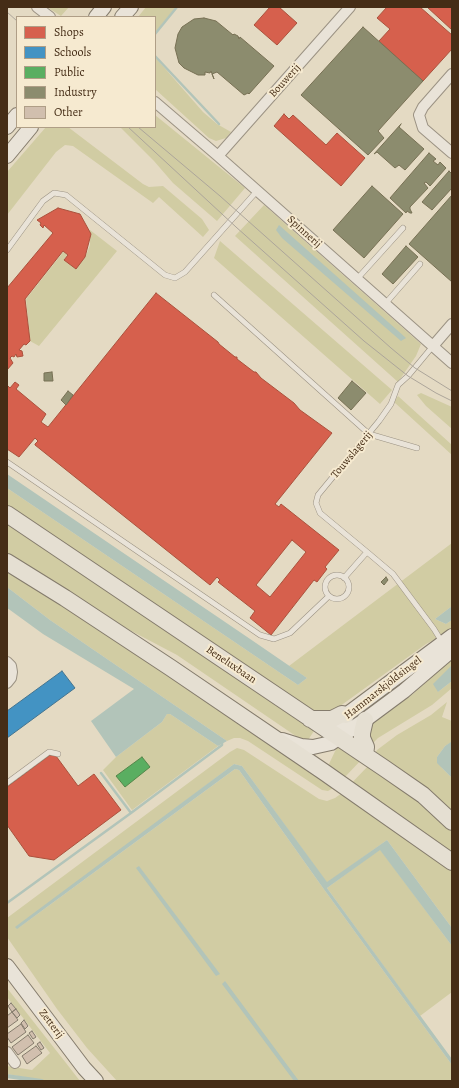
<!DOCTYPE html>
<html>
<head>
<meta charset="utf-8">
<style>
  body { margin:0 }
  #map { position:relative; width:459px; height:1088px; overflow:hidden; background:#e4dac3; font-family:Alegreya,serif }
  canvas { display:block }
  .frame { position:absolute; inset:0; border:8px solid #452d16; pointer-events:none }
  .legend { position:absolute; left:16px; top:16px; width:140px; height:112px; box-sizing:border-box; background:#f6ead0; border:1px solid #af9e86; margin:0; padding:5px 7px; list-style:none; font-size:12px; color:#452d16 }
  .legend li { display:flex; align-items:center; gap:8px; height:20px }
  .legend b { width:20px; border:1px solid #af9e86 }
</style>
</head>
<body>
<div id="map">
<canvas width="459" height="1088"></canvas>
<div class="frame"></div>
<ul class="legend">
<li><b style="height:11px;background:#d6604d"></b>Shops</li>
<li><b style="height:11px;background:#4393c3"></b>Schools</li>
<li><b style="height:11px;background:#5aae61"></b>Public</li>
<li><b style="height:11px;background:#8c8c6e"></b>Industry</li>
<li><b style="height:11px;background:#d1bfae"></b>Other</li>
</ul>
</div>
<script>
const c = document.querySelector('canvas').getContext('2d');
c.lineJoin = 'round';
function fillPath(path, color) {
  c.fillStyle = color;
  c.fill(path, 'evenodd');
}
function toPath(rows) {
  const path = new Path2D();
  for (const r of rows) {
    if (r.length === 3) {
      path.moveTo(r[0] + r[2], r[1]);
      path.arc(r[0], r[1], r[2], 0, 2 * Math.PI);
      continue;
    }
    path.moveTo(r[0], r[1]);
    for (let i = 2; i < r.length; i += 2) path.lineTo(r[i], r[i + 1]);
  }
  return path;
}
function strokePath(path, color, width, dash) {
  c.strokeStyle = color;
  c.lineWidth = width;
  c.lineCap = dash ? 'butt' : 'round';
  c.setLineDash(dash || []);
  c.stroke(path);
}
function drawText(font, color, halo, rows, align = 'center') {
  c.font = font + ' Alegreya,serif';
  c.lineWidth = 4;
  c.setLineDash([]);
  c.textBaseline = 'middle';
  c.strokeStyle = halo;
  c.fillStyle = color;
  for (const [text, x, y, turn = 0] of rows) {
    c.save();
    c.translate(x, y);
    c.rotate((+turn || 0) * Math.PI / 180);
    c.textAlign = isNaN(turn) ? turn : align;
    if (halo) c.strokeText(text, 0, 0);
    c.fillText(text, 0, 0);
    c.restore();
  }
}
fillPath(toPath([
  [47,7,69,7,61,16],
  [146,7,176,7,155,33,155,17,138,17],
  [155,57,203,112,217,124,231,132,226,138,216,141,209,138,155,89],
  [155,115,245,188,217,221,173,183,154,161,120,127,155,127],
  [46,127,68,127,143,184,149,187,163,186,202,219,209,230,203,237,159,197,153,203,73,146,65,145,56,152,7,215,7,172],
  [264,205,421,344,416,356,398,382,235,236],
  [90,230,117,251,39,346,30,341,26,299,64,251,68,254,64,259,75,268,87,253,90,245],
  [220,241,392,390,380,404,214,258],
  [421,393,452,407,452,429,426,406,417,395],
  [398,396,452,445,452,455,394,402],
  [7,488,298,685,307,678,289,666,452,543,452,606,435,619,446,624,452,620,452,630,426,644,336,709,325,712,313,711,7,507],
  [7,521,316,728,306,743,177,655,120,625,7,555],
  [7,571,71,610,335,787,328,791,322,790,248,741,240,738,234,738,227,741,50,620,7,587],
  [452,659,452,665,438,692,452,681,452,688,432,705,378,738,371,745,368,731,371,722,413,694],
  [447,702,442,717,452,721,452,742,445,746,437,757,442,768,452,778,452,928,387,840,327,883,242,766,234,764,17,929,235,769,239,770,323,888,452,1065,452,1081,117,1081,87,1048,57,1009,7,937,7,918,230,752,237,748,244,750,319,799,327,801,335,798,342,793,369,765,377,750,397,735,431,715],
  [167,714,170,714,218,746,132,810,103,770,116,757,162,722],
  [338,745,363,758,344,778,331,769,329,764],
  [380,849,452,946,452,992,420,1016,327,888],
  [7,988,66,1063,80,1081,46,1081,7,1074,7,1066,32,1070,50,1053,7,997]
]), '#d1cca3');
fillPath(toPath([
  [279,225,406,338,401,341,282,238,276,230],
  [7,474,256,643,307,678,298,685,7,488],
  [7,587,50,620,227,741,218,746,170,714,167,714,162,722,116,757,91,721,134,689,43,634,10,610,7,608],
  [452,606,452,620,446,624,435,619],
  [452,665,452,681,438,692,433,684],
  [451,742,452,742,452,778,437,763,437,757,445,746],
  [234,764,242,766,327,882,387,840,452,928,452,946,380,850,327,888,452,1059,452,1065,323,888,239,770,235,769,17,929,15,927],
  [139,866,220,974,216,976,136,868],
  [225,981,299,1081,294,1081,222,984],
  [7,1074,42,1079,46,1081,26,1081,7,1078]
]), '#b2c4b9');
const shops = toPath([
  [270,7,279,7,297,23,277,45,254,25,270,7],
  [387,7,420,7,452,35,452,49,423,81,379,41,390,29,377,18,387,7],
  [427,7,452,7,452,30,427,7],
  [284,114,289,119,293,115,326,145,337,133,365,158,341,186,274,126,284,114],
  [58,208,80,214,91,234,85,257,76,269,64,260,68,255,63,251,25,299,30,341,26,345,24,344,19,350,22,351,23,356,17,357,16,354,14,357,12,356,10,358,13,363,7,370,7,288,53,233,44,225,43,228,40,225,41,223,37,220,58,208],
  [156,293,218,342,219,344,235,357,237,357,237,359,254,372,256,372,261,378,294,403,300,410,332,433,275,504,279,507,281,504,339,550,325,567,327,569,317,582,314,580,271,635,250,618,255,611,218,582,220,580,217,577,210,585,35,445,35,444,38,441,35,438,19,457,7,449,7,382,7,385,10,388,15,382,19,385,16,389,46,414,41,422,48,427,156,293],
  [292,540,306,552,270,597,256,585,292,540],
  [50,755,56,756,78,786,94,774,121,810,54,860,29,856,7,825,7,787,50,755]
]);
fillPath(shops, '#d6604d');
strokePath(shops, '#aa513c', 1);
const schools = toPath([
  [62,671,75,688,7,738,7,711,62,671]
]);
fillPath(schools, '#4393c3');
strokePath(schools, '#44748f', 1);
const public = toPath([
  [142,757,150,767,125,787,116,776,142,757]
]);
fillPath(public, '#5aae61');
strokePath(public, '#54874a', 1);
const industry = toPath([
  [204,18,216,21,233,35,234,34,238,36,239,39,240,37,274,66,249,94,248,93,244,95,217,72,212,74,214,79,211,71,210,73,205,72,205,75,198,75,184,68,179,63,175,48,178,34,182,27,194,19,204,18],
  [363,27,423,81,378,131,384,138,368,155,301,95,363,27],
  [401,124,399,127,424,149,405,170,399,165,395,168,377,152,374,154,401,124],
  [429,153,436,159,433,161,438,165,440,162,446,168,430,186,426,182,424,183,428,188,410,207,410,209,412,213,410,213,407,211,406,213,390,198,429,153],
  [449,171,451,173,452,172,452,188,432,210,422,202,449,171],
  [372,186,403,214,364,258,333,230,372,186],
  [452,195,452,282,409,244,452,195],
  [406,246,418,257,393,284,382,274,406,246],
  [52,372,53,381,44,381,44,373,52,372],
  [352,381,366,393,351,410,338,398,352,381],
  [68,391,73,395,66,405,61,400,68,391],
  [386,577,388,580,384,585,381,582,386,577]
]);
fillPath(industry, '#8c8c6e');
strokePath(industry, '#777054', 1);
strokePath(toPath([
  [155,34,177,7],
  [155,56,219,124],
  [131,813,222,745,222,742],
  [7,903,131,813,101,773]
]), '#b2c4b9', 2.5);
const building = toPath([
  [11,1003,16,1009,12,1012,8,1006,11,1003],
  [16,1009,20,1015,17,1018,12,1012,16,1009],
  [12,1012,18,1020,7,1028,7,1016,12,1012],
  [24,1020,28,1026,25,1029,21,1023,24,1020],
  [21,1024,26,1032,11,1043,7,1037,7,1034,21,1024],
  [32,1031,36,1037,33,1039,29,1033,32,1031],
  [28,1035,34,1043,18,1055,12,1047,28,1035],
  [40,1042,44,1048,41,1050,37,1044,40,1042],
  [36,1046,42,1053,27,1064,22,1056,36,1046]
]);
fillPath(building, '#d1bfae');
strokePath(building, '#847b6c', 1);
const lane = toPath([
  [7,250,43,201,54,193,66,195,165,275,175,278,185,272,257,191],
  [357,279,403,228],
  [214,295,369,434,417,448],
  [385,304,420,264],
  [7,462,260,635,274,639,290,633,329,596],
  [367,552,393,574,434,629,442,642],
  [337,587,12],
  [344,578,367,552,320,513,316,503,318,495,379,421,391,404,398,385,408,376,433,346],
  [7,783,49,752,58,754]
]);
const street = toPath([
  [37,7,50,17],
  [452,74,423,107,419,115,423,128,452,153],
  [155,102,218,156,452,363],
  [218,156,350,7],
  [433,346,452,324],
  [7,662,11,666,12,672,11,678,7,683],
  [7,1052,15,1063]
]);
const secondary = toPath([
  [96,17,104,7],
  [122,17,131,7],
  [7,127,17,115],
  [7,156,31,127],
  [339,723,345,718,346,715,452,636],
  [282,740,301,746,313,747,331,743,365,720,404,691,452,650],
  [7,966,84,1068,96,1081]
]);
const primary = toPath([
  [7,514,384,768,423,795,452,822],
  [7,562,65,598,171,668,324,772,452,862],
  [310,719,332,719,342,714,346,715],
  [365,755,366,747,362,738,362,733,365,720]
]);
strokePath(lane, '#9b9283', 6);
strokePath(street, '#9b9283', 12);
strokePath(secondary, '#847b6c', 16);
strokePath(primary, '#847b6c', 18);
strokePath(lane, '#e9e3d8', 5);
strokePath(street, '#e9e3d8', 10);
strokePath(secondary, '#e9e3d8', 14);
strokePath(primary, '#e5dfd2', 16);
strokePath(toPath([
  [7,12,17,21],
  [128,127,236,227,364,341,408,376,436,393,452,401],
  [138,127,220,196,391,348,415,368,452,391]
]), '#aca59a', 1);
drawText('11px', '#452d16', '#f6ead0', [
  ["Bouwerij",285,81,-48],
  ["Spinnerij",304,232,42],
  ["Touwslagerij",352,455,-50],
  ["Beneluxbaan",231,665,34],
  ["Hammarskjöldsingel",383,688,-38],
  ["Zetterij",51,1024,53]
]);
</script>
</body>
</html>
